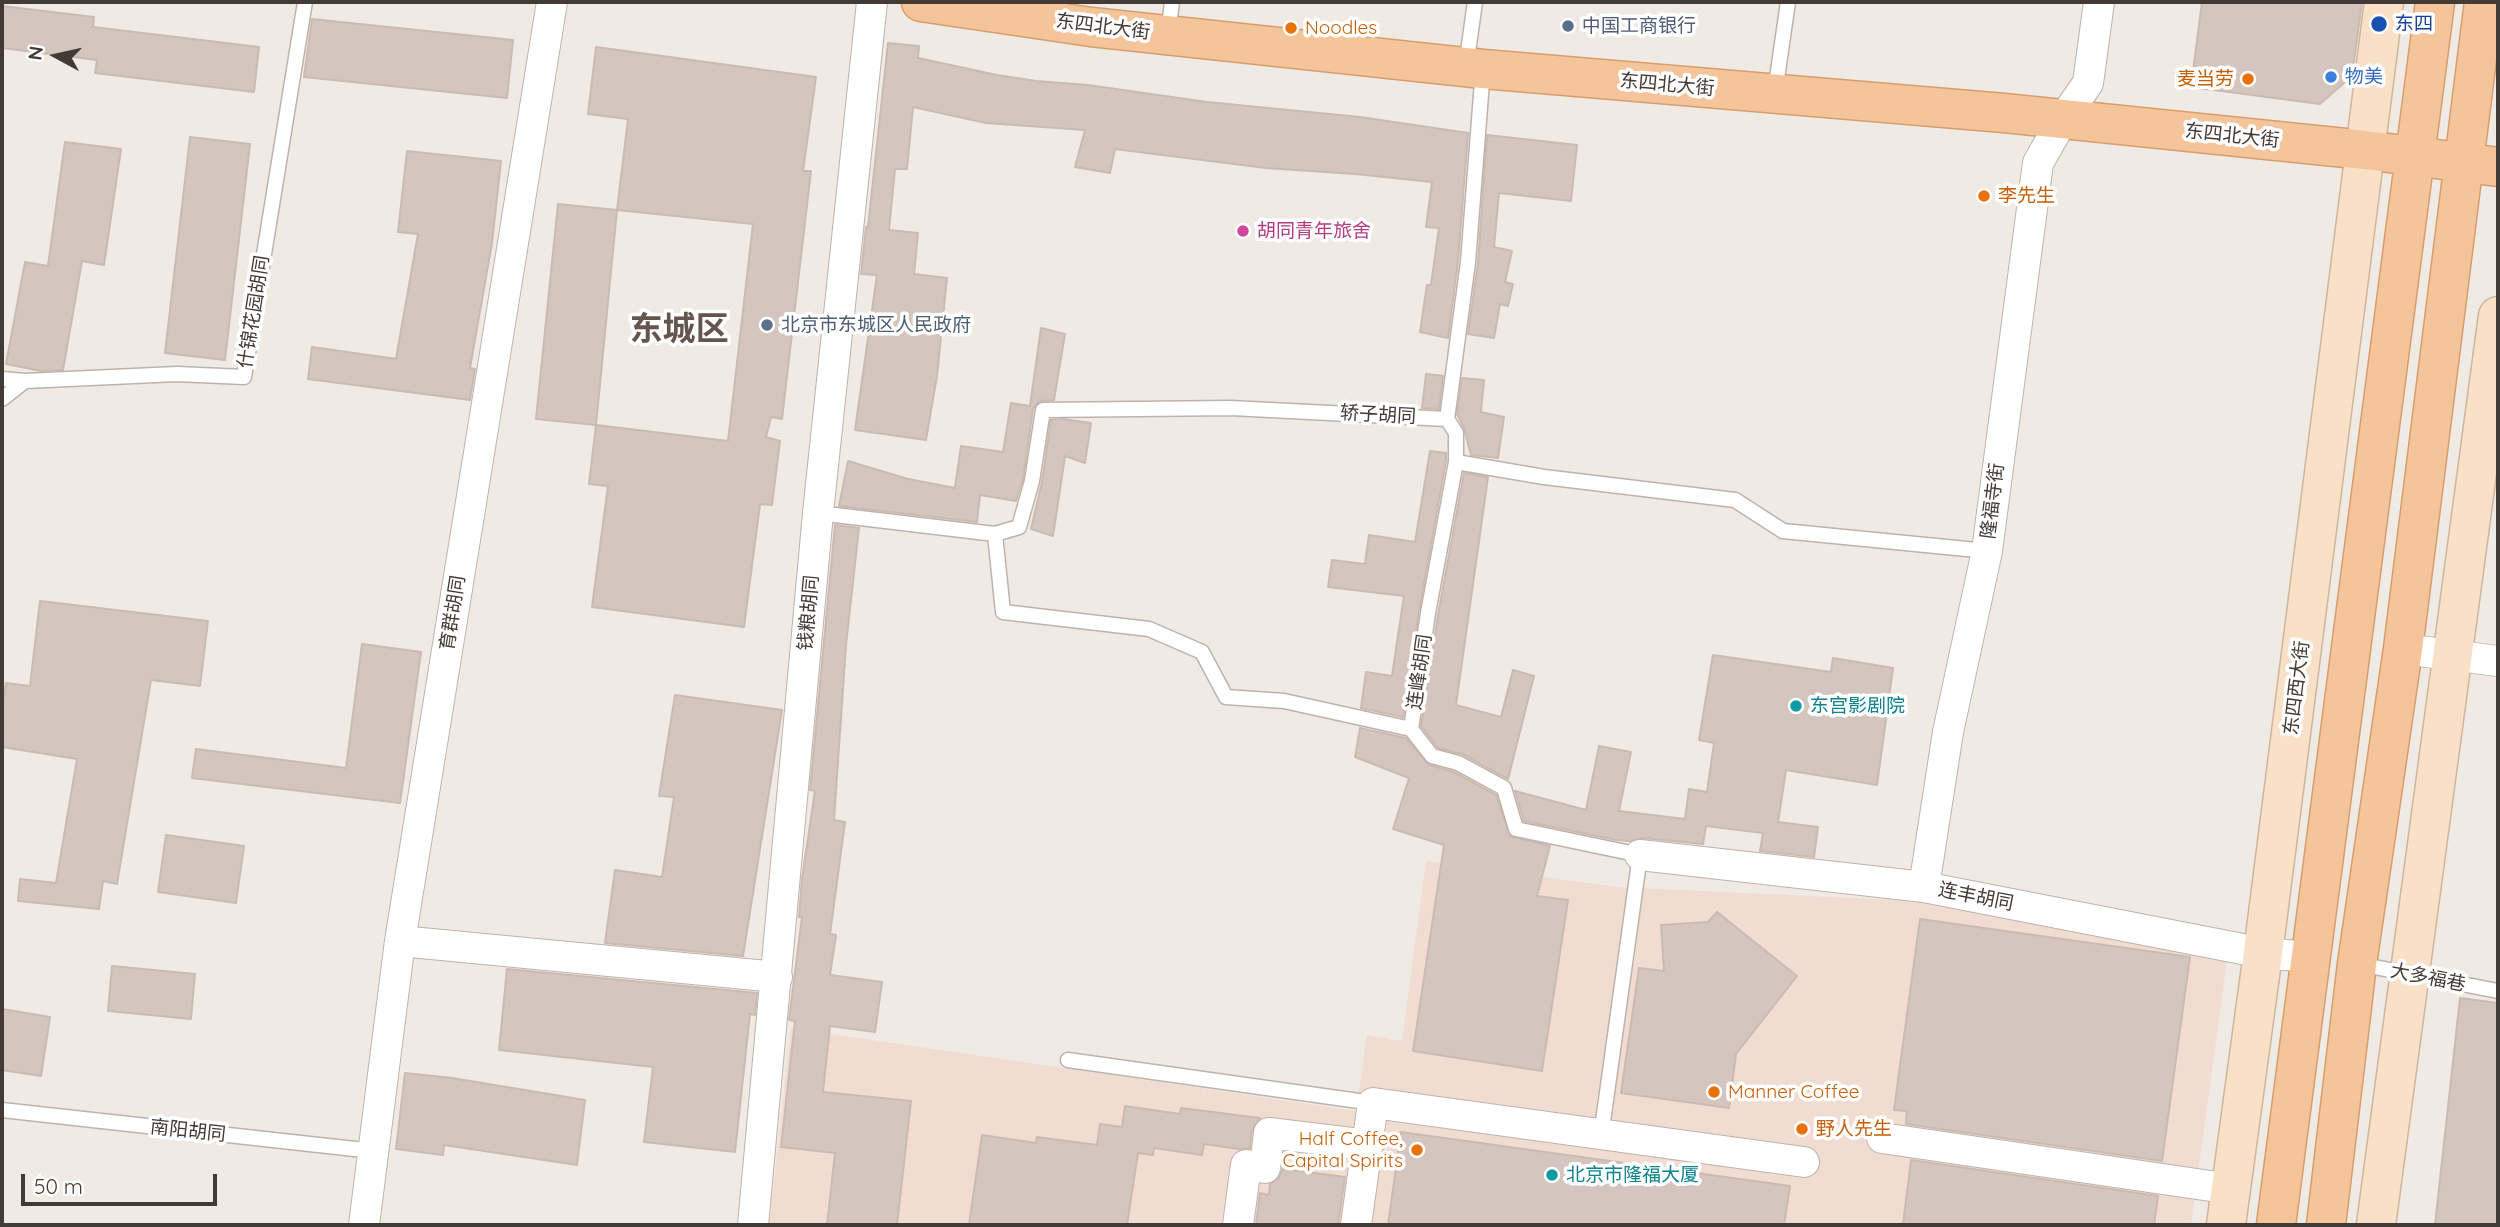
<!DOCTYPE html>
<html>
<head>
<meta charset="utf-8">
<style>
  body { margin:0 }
  #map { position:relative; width:2500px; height:1227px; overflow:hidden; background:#f0eae5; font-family:Quicksand,sans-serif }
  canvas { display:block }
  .frame { position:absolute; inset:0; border:4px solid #423a35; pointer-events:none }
  .north { position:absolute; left:21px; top:21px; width:70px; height:70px; -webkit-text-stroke:5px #fff; paint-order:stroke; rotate:278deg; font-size:19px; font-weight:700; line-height:28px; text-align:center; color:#423a35 }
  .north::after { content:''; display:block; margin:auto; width:24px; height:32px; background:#423a35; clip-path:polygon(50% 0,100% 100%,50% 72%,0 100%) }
  .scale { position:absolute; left:21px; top:1174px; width:196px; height:32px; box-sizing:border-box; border:4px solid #423a35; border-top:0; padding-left:9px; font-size:21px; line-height:24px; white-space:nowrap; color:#423a35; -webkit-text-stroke:5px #fff; paint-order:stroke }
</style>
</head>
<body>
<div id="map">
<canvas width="2500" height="1227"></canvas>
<div class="frame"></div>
<div class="north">N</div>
<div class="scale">50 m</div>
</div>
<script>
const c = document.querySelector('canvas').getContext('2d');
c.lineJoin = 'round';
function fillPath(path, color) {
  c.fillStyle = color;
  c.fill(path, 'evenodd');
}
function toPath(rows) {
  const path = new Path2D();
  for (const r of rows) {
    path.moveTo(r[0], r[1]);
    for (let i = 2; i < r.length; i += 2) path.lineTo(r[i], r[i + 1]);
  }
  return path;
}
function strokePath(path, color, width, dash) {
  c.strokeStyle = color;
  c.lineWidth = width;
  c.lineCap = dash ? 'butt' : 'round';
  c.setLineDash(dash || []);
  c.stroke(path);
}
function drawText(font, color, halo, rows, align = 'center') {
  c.font = font + ' Quicksand,"Noto Sans SC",sans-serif';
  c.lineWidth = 7;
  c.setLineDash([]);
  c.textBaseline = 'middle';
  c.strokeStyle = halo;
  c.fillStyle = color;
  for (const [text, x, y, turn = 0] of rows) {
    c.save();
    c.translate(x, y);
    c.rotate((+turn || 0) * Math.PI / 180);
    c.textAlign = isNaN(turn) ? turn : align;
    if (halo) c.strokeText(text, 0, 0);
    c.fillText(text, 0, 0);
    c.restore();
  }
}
fillPath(toPath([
  [1426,861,1617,887,1916,901,2228,954,2191,1225,769,1225,791,1028,1356,1111,1367,1035,1402,1041]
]), '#f1dcd2');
const building = toPath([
  [2202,2,2362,2,2352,76,2320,104,2191,87,2202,2],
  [2,6,94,17,93,27,259,47,254,92,95,73,97,60,2,48,2,6],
  [312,19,513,40,507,98,304,77,312,19],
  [888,43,919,46,918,58,997,75,1036,81,1088,85,1207,102,1360,117,1468,133,1458,261,1448,338,1420,332,1427,285,1431,285,1439,228,1426,227,1432,182,1355,174,1266,168,1115,149,1110,173,1075,167,1085,130,986,123,913,107,907,169,895,169,889,230,918,233,914,274,947,278,937,376,926,440,855,430,877,275,861,274,866,227,868,227,888,43],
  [596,47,816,77,803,171,811,171,782,419,771,417,766,437,780,441,772,505,760,504,744,627,592,607,608,486,589,484,596,425,728,441,753,224,617,210,628,119,588,114,596,47],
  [1487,135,1577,145,1571,201,1499,193,1494,247,1512,251,1505,282,1513,284,1508,306,1500,304,1494,338,1468,334,1478,263,1487,135],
  [190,137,250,144,225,360,165,353,190,137],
  [65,142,121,149,104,265,82,261,63,370,41,371,6,364,25,262,48,266,65,142],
  [407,151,501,161,492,243,470,368,475,369,470,400,308,379,312,347,396,359,418,234,398,232,407,151],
  [558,204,617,210,596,425,536,419,558,204],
  [1041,328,1065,334,1054,400,1039,401,1033,409,1023,479,1016,501,980,495,977,522,839,506,848,461,908,479,955,488,961,446,1003,452,1011,403,1030,406,1041,328],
  [1426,374,1443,376,1439,409,1422,408,1426,374],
  [1462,378,1484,380,1481,412,1504,417,1498,458,1471,455,1464,428,1457,414,1462,378],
  [1062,419,1091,423,1085,463,1065,456,1053,536,1031,529,1042,482,1051,420,1062,419],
  [1430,451,1446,453,1446,461,1419,611,1403,717,1361,708,1366,672,1392,676,1404,596,1328,587,1332,560,1365,564,1369,535,1415,542,1430,451],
  [1464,473,1488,477,1456,705,1501,717,1513,670,1534,676,1508,779,1462,754,1438,748,1421,726,1438,615,1464,473],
  [835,525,859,528,846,645,834,820,845,822,830,934,836,935,830,975,882,982,875,1032,830,1026,823,1092,911,1101,897,1225,827,1225,835,1153,781,1147,795,1021,789,1020,802,917,799,917,802,879,815,791,810,790,835,525],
  [40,601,208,621,200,686,151,680,117,884,103,881,99,909,18,901,20,879,56,883,77,759,2,747,2,711,6,683,30,686,40,601],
  [362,644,421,652,400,803,192,778,196,749,346,768,362,644],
  [1713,655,1831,672,1833,658,1893,668,1877,785,1786,770,1778,822,1818,827,1814,857,1760,851,1763,833,1706,826,1703,844,1642,838,1630,841,1616,840,1524,821,1515,791,1586,810,1599,746,1631,752,1619,811,1685,819,1689,789,1707,792,1714,743,1699,740,1713,655],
  [675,695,782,710,743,956,605,943,615,870,662,877,674,797,659,796,675,695],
  [1360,728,1406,738,1429,765,1454,772,1496,795,1510,836,1550,846,1537,896,1568,900,1542,1071,1413,1051,1444,845,1393,829,1409,778,1355,757,1360,728],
  [166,835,244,846,236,903,158,892,166,835],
  [1717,912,1797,976,1736,1054,1729,1108,1621,1093,1639,968,1664,971,1661,925,1708,922,1717,912],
  [1920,919,2190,957,2162,1161,1906,1124,1907,1111,1894,1110,1920,919],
  [112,966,195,974,191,1019,108,1011,112,966],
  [507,969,757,993,755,1015,750,1014,735,1152,644,1142,653,1067,499,1050,507,969],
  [2460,998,2498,1003,2498,1225,2435,1225,2460,998],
  [2,1009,50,1017,41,1076,2,1070,2,1009],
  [405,1073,452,1078,585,1100,577,1165,444,1145,443,1155,396,1149,405,1073],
  [1125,1106,1180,1114,1181,1108,1260,1118,1252,1130,1250,1148,1239,1149,1204,1144,1202,1155,1154,1148,1153,1155,1138,1153,1127,1225,969,1225,982,1135,1036,1143,1037,1137,1097,1145,1100,1124,1122,1127,1125,1106],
  [1401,1132,1790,1186,1784,1225,1388,1225,1401,1132],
  [1911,1160,2158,1196,2154,1225,1903,1225,1911,1160],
  [1283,1169,1345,1177,1338,1225,1256,1225,1260,1193,1269,1195,1270,1184,1278,1179,1283,1169]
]);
fillPath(building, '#d4c6bf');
strokePath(building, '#cbbab0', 2);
const lane = toPath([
  [1168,34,1172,2],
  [1466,66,1475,2],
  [1775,92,1788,2],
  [2,379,25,381],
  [2,399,25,381,177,374,244,377,305,2],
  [1447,419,1468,262,1483,69],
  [1456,462,1428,613,1411,729,1432,756,1458,763,1504,788,1516,829,1640,855,1601,1136],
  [818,513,995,534,1019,527,1032,481,1043,410,1231,408,1447,419,1456,433,1456,462,1544,477,1735,500,1783,531,1987,551],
  [995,534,1003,612,1149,629,1202,652,1226,697,1284,701,1411,729],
  [2359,964,2498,991],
  [1068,1060,1373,1103],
  [2,1110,373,1151]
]);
const street = toPath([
  [2403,649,2498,661],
  [1640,855,1924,887,2263,953,2309,957],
  [1924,887,1948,732,1987,551,2038,163,2063,119,2088,83,2099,2],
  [400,941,777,977],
  [1882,1138,2231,1189],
  [364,1225,400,941,552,2],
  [753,1225,818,513,872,2],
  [1238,1225,1246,1165,1265,1168,1269,1133,1368,1145],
  [1356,1225,1373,1103,1804,1162]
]);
const secondary = toPath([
  [2226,1225,2263,953,2384,2],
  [2376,1225,2498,316]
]);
const primary = toPath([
  [921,2,1091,27,1483,69,2004,113,2365,150,2498,167],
  [2276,1225,2435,2],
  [2326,1225,2357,964,2403,649,2484,2]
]);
strokePath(lane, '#beb3ac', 17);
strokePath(street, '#beb3ac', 32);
strokePath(secondary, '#cfb59b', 41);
strokePath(primary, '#d79e6d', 41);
strokePath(lane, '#fff', 14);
strokePath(street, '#fff', 30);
strokePath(secondary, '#f9e1c7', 38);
strokePath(primary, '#f4c59b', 38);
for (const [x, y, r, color] of [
  [2379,24,9,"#1a4fb4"],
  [1568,26,7,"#5c6f8a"],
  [1291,28,7,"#e8710a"],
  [2331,77,7,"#3f7fe0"],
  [2248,79,7,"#e8710a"],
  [1984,196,7,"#e8710a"],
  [1243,231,7,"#d1479c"],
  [767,325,7,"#5c6f8a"],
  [1796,706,7,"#0f9aa8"],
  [1714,1092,7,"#e8710a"],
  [1802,1129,7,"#e8710a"],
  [1417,1150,7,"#e8710a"],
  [1552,1175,7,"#0f9aa8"]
]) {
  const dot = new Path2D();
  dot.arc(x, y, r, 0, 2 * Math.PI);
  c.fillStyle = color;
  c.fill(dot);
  strokePath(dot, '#fff', 2.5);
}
drawText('19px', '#164399', '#fff', [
  ["东四",2395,24]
], 'left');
drawText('19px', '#4e5e75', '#fff', [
  ["中国工商银行",1582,26],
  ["北京市东城区人民政府",781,325]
], 'left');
drawText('19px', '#423a35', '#fff', [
  ["东四北大街",1103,27,7],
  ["东四北大街",1667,85,5],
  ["东四北大街",2232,136,6],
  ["什锦花园胡同",254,312,-81],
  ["轿子胡同",1378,415,3],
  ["隆福寺街",1993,501,-83],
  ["育群胡同",453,613,-81],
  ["钱粮胡同",809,613,-85],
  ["连峰胡同",1420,672,-82],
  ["东四西大街",2297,688,-83],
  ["连丰胡同",1976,897,11],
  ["大多福巷",2428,978,11],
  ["南阳胡同",188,1131,6]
]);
drawText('19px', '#c56008', '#fff', [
  ["Noodles",1305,28],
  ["麦当劳",2234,79,"right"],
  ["李先生",1998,196],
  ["Manner Coffee",1728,1092],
  ["野人先生",1816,1129],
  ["Half Coffee,",1403,1139,"right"],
  ["Capital Spirits",1403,1161,"right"]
], 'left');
drawText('19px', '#366cbe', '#fff', [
  ["物美",2345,77]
], 'left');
drawText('19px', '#b23c85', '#fff', [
  ["胡同青年旅舍",1257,231]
], 'left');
drawText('19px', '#0d838f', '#fff', [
  ["东宫影剧院",1810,706],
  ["北京市隆福大厦",1566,1175]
], 'left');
drawText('bold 33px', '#64564e', '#fff', [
  ["东城区",679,330]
]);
</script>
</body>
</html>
